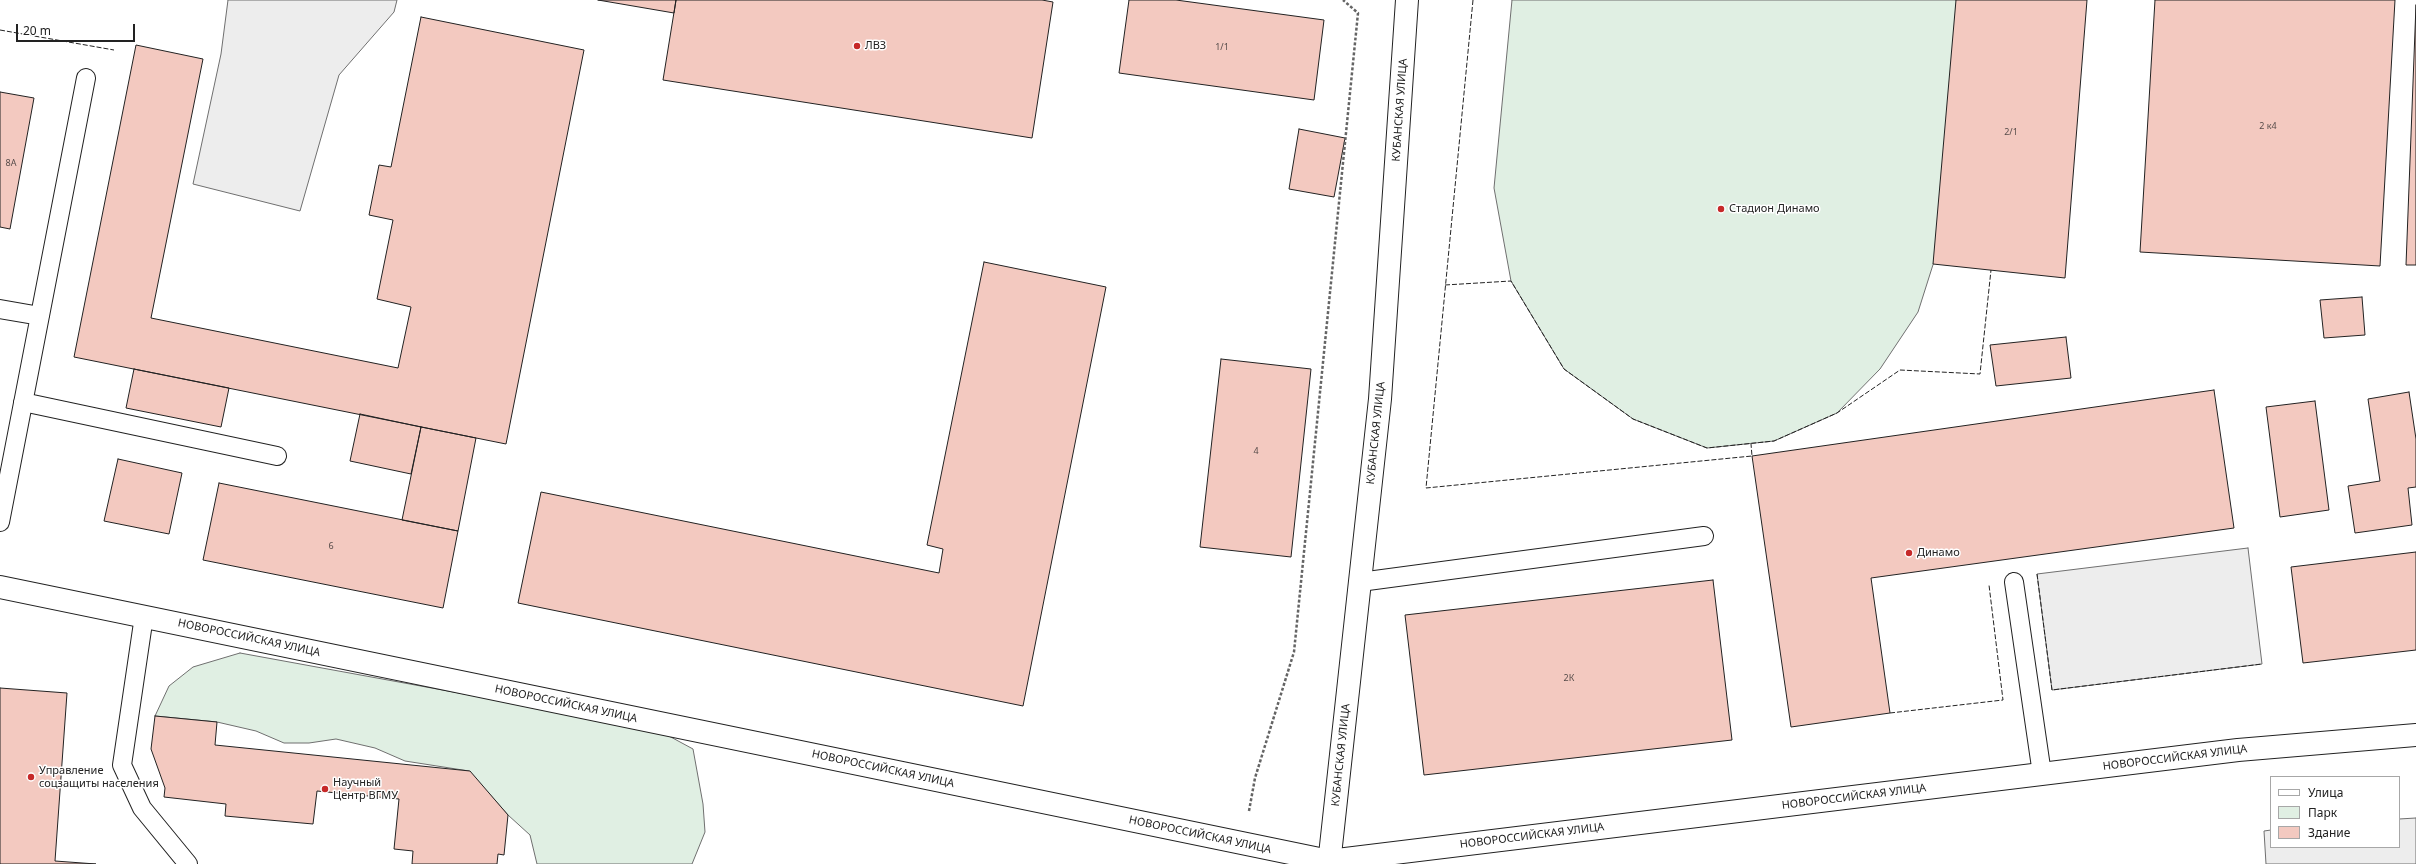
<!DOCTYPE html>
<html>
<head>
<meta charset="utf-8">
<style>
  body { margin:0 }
  #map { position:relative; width:2416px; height:864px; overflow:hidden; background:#fff; font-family:"Noto Sans",sans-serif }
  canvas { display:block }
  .legend { position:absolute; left:2270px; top:776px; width:130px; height:72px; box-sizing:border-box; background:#fff; border:1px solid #a7a7a7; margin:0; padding:5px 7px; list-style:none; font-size:12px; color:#222 }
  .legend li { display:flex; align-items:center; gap:8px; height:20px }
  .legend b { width:20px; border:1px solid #a7a7a7 }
  .scale { position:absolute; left:16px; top:24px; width:119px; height:18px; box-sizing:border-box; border:2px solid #222; border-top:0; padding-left:5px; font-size:12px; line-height:14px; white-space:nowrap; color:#222; -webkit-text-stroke:3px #fff; paint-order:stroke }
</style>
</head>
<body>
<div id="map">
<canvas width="2416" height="864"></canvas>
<ul class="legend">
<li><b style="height:5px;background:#fff"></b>Улица</li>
<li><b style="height:11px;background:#e0efe3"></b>Парк</li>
<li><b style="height:11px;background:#f3c9c0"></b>Здание</li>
</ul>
<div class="scale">20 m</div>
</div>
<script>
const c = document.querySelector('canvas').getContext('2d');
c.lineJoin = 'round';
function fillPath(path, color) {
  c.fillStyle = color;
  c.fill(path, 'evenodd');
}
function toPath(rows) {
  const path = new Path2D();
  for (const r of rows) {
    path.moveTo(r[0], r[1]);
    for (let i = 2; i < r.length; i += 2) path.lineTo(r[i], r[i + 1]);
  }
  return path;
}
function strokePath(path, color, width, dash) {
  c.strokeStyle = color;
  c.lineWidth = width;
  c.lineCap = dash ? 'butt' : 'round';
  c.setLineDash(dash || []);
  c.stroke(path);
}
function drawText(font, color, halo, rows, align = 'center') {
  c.font = font + ' "Noto Sans",sans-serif';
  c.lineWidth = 3;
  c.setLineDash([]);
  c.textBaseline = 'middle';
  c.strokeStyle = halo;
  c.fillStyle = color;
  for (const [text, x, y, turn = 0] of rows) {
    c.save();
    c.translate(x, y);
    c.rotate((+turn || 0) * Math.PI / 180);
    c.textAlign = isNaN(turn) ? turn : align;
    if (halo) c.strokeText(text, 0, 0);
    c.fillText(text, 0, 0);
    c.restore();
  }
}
const green = toPath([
  [1512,0,1960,0,1944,230,1918,312,1880,369,1837,413,1774,441,1707,448,1633,419,1564,369,1511,281,1494,188,1512,0],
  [240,653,656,729,693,749,703,804,705,832,692,864,537,864,530,835,508,815,469,771,405,761,375,748,336,739,309,743,284,743,256,731,217,722,155,716,169,686,193,667,240,653]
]);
fillPath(green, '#e0efe3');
strokePath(green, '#6f6f6f', 1);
const parking = toPath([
  [228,0,397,0,394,12,339,75,300,211,193,184,221,54,228,0],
  [2248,548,2262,664,2052,690,2037,574,2248,548],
  [2416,818,2416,864,2266,864,2264,831,2271,830,2271,847,2399,847,2399,819,2416,818]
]);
fillPath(parking, '#ededed');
strokePath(parking, '#6f6f6f', 1);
const building = toPath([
  [598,0,676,0,674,13,598,0],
  [676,0,1042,0,1053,2,1032,138,663,80,676,0],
  [1129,0,1176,0,1324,20,1314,100,1119,73,1129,0],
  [1956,0,2087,0,2065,278,1933,264,1956,0],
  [2155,0,2395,0,2380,266,2140,252,2155,0],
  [2416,5,2416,265,2406,265,2416,5],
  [421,17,584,50,506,444,74,357,136,45,203,59,151,318,398,368,411,307,377,299,393,220,369,215,379,165,391,167,421,17],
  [0,92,34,98,10,229,0,227,0,92],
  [1299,129,1345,138,1334,197,1289,189,1299,129],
  [984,262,1106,287,1023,706,518,603,541,492,939,573,943,549,927,545,984,262],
  [2362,297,2365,335,2324,338,2320,300,2362,297],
  [2066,337,2071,378,1996,386,1990,345,2066,337],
  [1221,359,1311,369,1291,557,1200,547,1221,359],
  [134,369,229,388,221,427,126,408,134,369],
  [2214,390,2234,528,1871,578,1890,713,1791,727,1752,456,2214,390],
  [2409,392,2416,439,2416,487,2408,488,2412,525,2355,533,2348,486,2380,481,2368,399,2409,392],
  [2315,401,2329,510,2280,517,2266,407,2315,401],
  [360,414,421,427,411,474,350,461,360,414],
  [421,427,476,438,458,531,402,520,421,427],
  [118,459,182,473,169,534,104,521,118,459],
  [219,483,458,531,443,608,203,560,219,483],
  [2416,552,2416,650,2303,663,2291,567,2416,552],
  [1713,580,1732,740,1424,775,1405,615,1713,580],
  [0,688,67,693,55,861,96,864,0,864,0,688],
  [155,716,217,722,215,745,470,771,508,815,504,855,498,854,497,864,412,864,413,851,394,849,399,799,317,791,313,824,225,816,226,804,164,797,165,788,151,749,155,716]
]);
fillPath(building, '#f3c9c0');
strokePath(building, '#222', 1);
const lane = toPath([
  [0,309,40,316],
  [23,402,277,456],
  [0,522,86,78],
  [1360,582,1704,536],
  [2014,582,2042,774],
  [144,616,122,765,142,808,188,864]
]);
const street = toPath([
  [0,587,1329,861,2238,750,2416,735]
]);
const secondary = toPath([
  [1329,864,1380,399,1407,0]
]);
strokePath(lane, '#222', 20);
strokePath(street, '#222', 24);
strokePath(secondary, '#222', 24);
strokePath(toPath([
  [1249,811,1255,778,1294,652,1358,13,1343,0]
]), '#646464', 2.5, [3, 2]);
strokePath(lane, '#fff', 18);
strokePath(street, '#fff', 22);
strokePath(secondary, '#fff', 22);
strokePath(toPath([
  [1473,0,1426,488,1752,456,1751,444],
  [0,30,114,50],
  [1445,285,1511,281,1564,369,1633,419,1707,448,1774,441,1837,413,1900,370,1980,374,1991,270],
  [2037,574,2052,690,2262,664],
  [1890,713,2003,700,1989,585]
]), '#222', 1, [5, 2]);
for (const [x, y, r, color] of [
  [857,46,4,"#c62828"],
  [1721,209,4,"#c62828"],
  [1909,553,4,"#c62828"],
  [31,777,4,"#c62828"],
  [325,789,4,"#c62828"]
]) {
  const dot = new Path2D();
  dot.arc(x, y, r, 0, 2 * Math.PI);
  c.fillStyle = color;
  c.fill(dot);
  strokePath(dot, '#fff', 1.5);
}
drawText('9px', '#564c4a', null, [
  ["1/1",1222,47],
  ["2 к4",2268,126],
  ["2/1",2011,132],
  ["8А",11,163],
  ["4",1256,451],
  ["6",331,546],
  ["2К",1569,678]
]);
drawText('11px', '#222', '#fff', [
  ["ЛВЗ",865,46],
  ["Стадион Динамо",1729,209],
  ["Динамо",1917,553],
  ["Управление",39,771],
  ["соцзащиты населения",39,784],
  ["Научный",333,783],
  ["Центр ВГМУ",333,796]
], 'left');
drawText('11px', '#222', '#fff', [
  ["КУБАНСКАЯ УЛИЦА",1400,110,-86],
  ["КУБАНСКАЯ УЛИЦА",1376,433,-84],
  ["НОВОРОССИЙСКАЯ УЛИЦА",249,638,12],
  ["НОВОРОССИЙСКАЯ УЛИЦА",566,704,12],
  ["КУБАНСКАЯ УЛИЦА",1341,755,-84],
  ["НОВОРОССИЙСКАЯ УЛИЦА",2175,758,-7],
  ["НОВОРОССИЙСКАЯ УЛИЦА",883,769,12],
  ["НОВОРОССИЙСКАЯ УЛИЦА",1854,797,-7],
  ["НОВОРОССИЙСКАЯ УЛИЦА",1200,835,12],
  ["НОВОРОССИЙСКАЯ УЛИЦА",1532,836,-7]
]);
</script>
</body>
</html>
